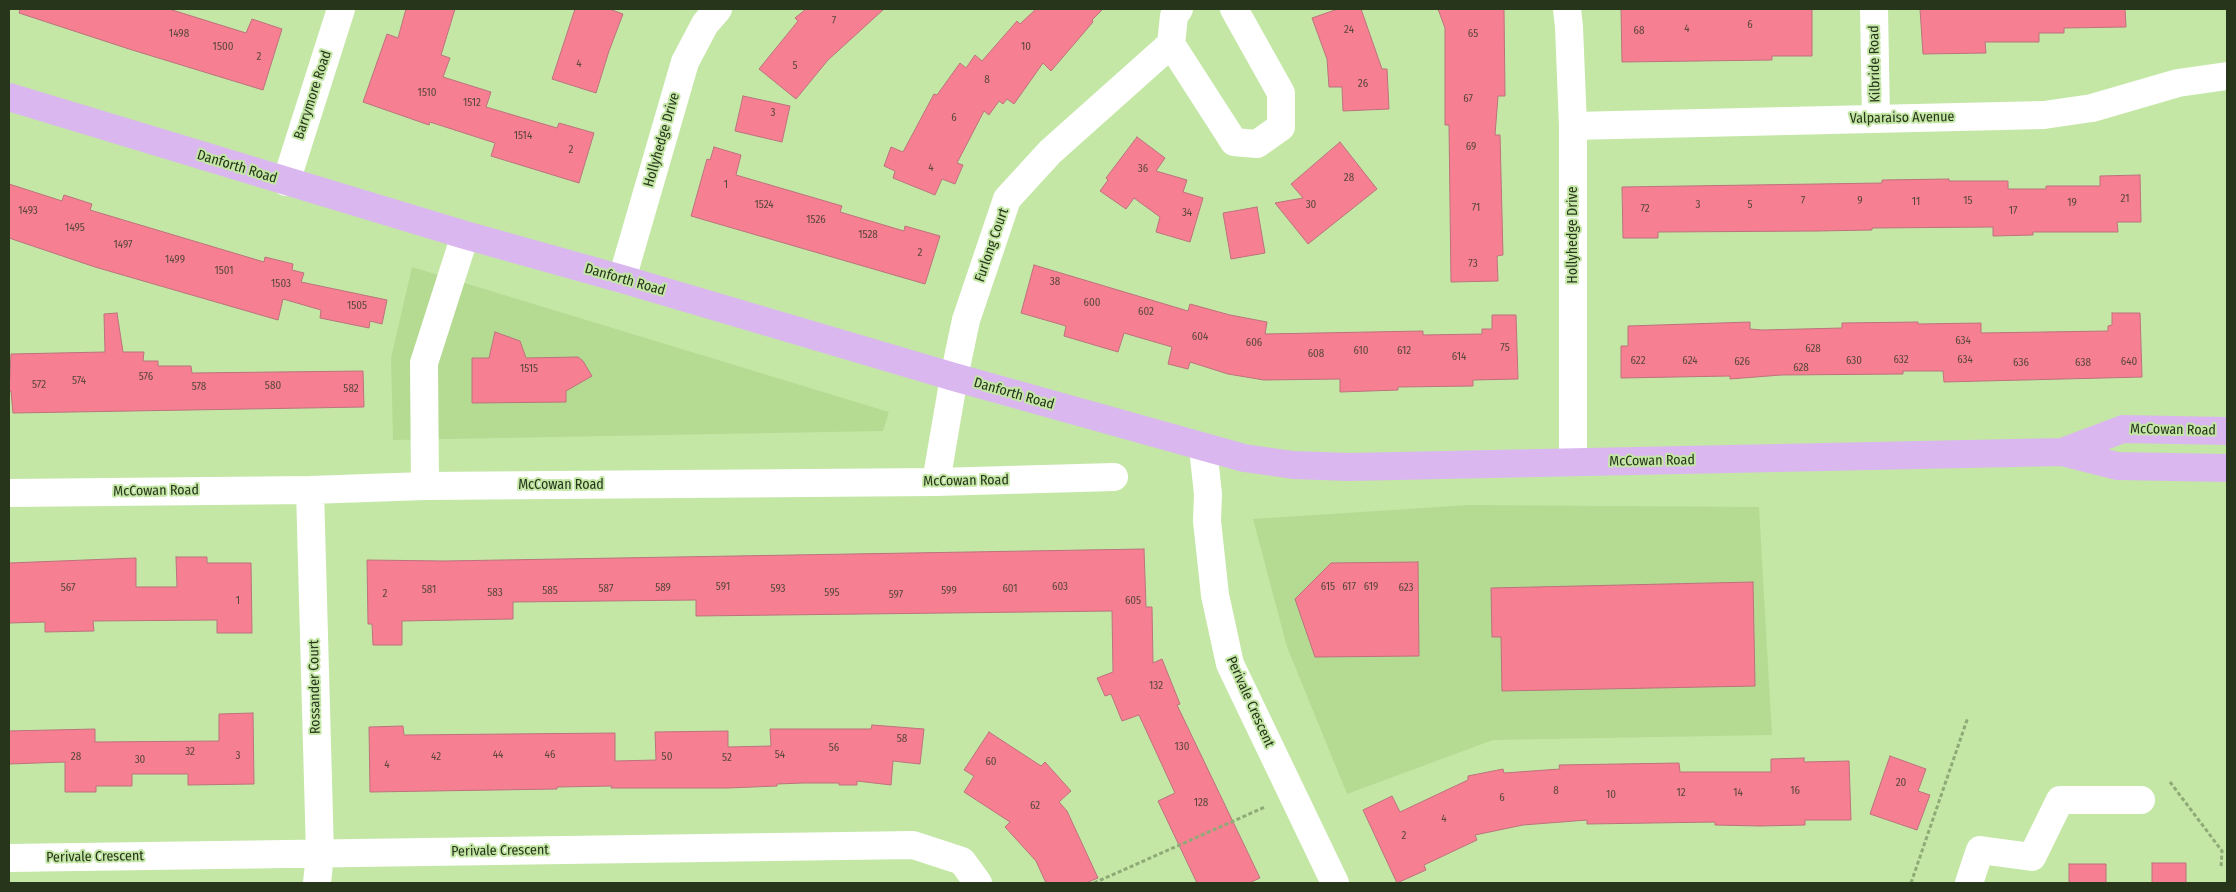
<!DOCTYPE html>
<html>
<head>
<meta charset="utf-8">
<style>
  body { margin:0 }
  #map { position:relative; width:2236px; height:892px; overflow:hidden; background:#c4e7a6; font-family:"Fira Sans Condensed",sans-serif }
  canvas { display:block }
  .frame { position:absolute; inset:0; border:10px solid #27351b; pointer-events:none }
</style>
</head>
<body>
<div id="map">
<canvas width="2236" height="892"></canvas>
<div class="frame"></div>
</div>
<script>
const c = document.querySelector('canvas').getContext('2d');
c.lineJoin = 'round';
function fillPath(path, color) {
  c.fillStyle = color;
  c.fill(path, 'evenodd');
}
function toPath(rows) {
  const path = new Path2D();
  for (const r of rows) {
    path.moveTo(r[0], r[1]);
    for (let i = 2; i < r.length; i += 2) path.lineTo(r[i], r[i + 1]);
  }
  return path;
}
function strokePath(path, color, width, dash) {
  c.strokeStyle = color;
  c.lineWidth = width;
  c.lineCap = dash ? 'butt' : 'round';
  c.setLineDash(dash || []);
  c.stroke(path);
}
function drawText(font, color, halo, rows, align = 'center') {
  c.font = font + ' "Fira Sans Condensed",sans-serif';
  c.lineWidth = 4;
  c.setLineDash([]);
  c.textBaseline = 'middle';
  c.strokeStyle = halo;
  c.fillStyle = color;
  for (const [text, x, y, turn = 0] of rows) {
    c.save();
    c.translate(x, y);
    c.rotate((+turn || 0) * Math.PI / 180);
    c.textAlign = isNaN(turn) ? turn : align;
    if (halo) c.strokeText(text, 0, 0);
    c.fillText(text, 0, 0);
    c.restore();
  }
}
fillPath(toPath([
  [412,267,889,412,883,431,393,440,391,358],
  [1469,505,1759,507,1772,735,1493,740,1347,794,1287,647,1253,519]
]), '#b5db93');
const building = toPath([
  [20,9,169,9,246,33,252,19,282,29,263,90,129,49,19,13,20,9],
  [406,9,455,9,441,55,450,58,443,77,491,92,486,107,557,128,559,123,594,133,579,183,491,156,495,143,430,122,429,125,363,102,387,34,398,38,406,9],
  [575,9,609,9,623,14,609,51,596,93,552,79,575,9],
  [806,9,884,9,828,60,796,99,759,69,798,21,795,18,806,9],
  [1036,9,1103,9,1092,20,1093,22,1051,71,1043,63,1014,104,1007,99,1003,104,999,101,989,115,984,111,957,163,963,165,955,184,942,179,935,195,893,178,895,171,884,166,891,147,903,152,934,94,937,95,960,63,966,68,975,55,982,61,1017,21,1020,24,1036,9],
  [1338,9,1361,9,1382,69,1387,69,1389,109,1343,111,1342,87,1329,87,1327,59,1312,18,1338,9],
  [1438,9,1504,9,1505,96,1498,96,1495,135,1500,135,1503,255,1497,256,1498,281,1451,282,1449,125,1445,125,1445,28,1438,9],
  [1621,9,1812,9,1812,56,1772,56,1772,60,1622,62,1621,9],
  [1920,9,2125,9,2126,27,2064,28,2064,33,2039,33,2039,42,1985,42,1986,53,1923,54,1920,9],
  [743,96,790,106,782,142,735,131,743,96],
  [1137,137,1165,158,1156,171,1187,180,1183,192,1203,198,1190,242,1156,232,1160,217,1134,198,1126,209,1100,191,1108,180,1106,178,1137,137],
  [1340,142,1377,189,1308,244,1275,203,1303,198,1291,184,1340,142],
  [714,147,741,155,736,175,842,206,840,212,904,231,905,226,940,236,925,284,691,216,707,159,710,160,714,147],
  [2140,175,2141,222,2117,222,2118,232,2033,232,2033,235,1993,236,1993,227,1872,228,1872,230,1818,231,1658,232,1658,238,1623,238,1622,187,1882,183,1882,180,1949,179,1949,181,2008,181,2008,189,2046,189,2046,186,2100,186,2100,176,2140,175],
  [9,184,62,201,64,195,92,204,90,210,264,262,265,257,293,264,292,270,304,273,301,282,387,300,382,324,370,321,369,328,320,318,321,310,283,299,278,320,95,267,9,238,9,184],
  [1257,207,1265,253,1231,259,1223,213,1257,207],
  [1034,265,1188,311,1190,304,1230,315,1267,322,1265,334,1423,331,1423,335,1482,334,1482,329,1492,329,1492,315,1516,315,1518,379,1473,380,1473,386,1398,387,1398,390,1340,392,1340,379,1264,380,1228,374,1190,362,1188,369,1168,364,1172,347,1124,333,1118,352,1064,336,1066,326,1021,313,1034,265],
  [117,313,123,352,144,352,143,361,158,361,158,366,191,366,192,373,363,371,364,407,13,413,11,391,9,392,11,354,105,352,104,314,117,313],
  [2112,313,2140,313,2142,377,1944,382,1943,371,1903,371,1903,374,1781,375,1730,379,1730,376,1621,378,1621,346,1628,346,1628,326,1750,322,1750,329,1762,330,1842,328,1842,323,1918,322,1918,324,1981,323,1981,333,2108,331,2108,326,2112,325,2112,313],
  [495,332,520,341,526,358,578,357,583,361,592,376,566,391,566,402,472,403,472,358,489,358,495,332],
  [1144,549,1146,607,1152,607,1153,663,1162,659,1180,704,1177,705,1260,878,1249,883,1197,883,1158,801,1175,793,1139,715,1122,721,1111,694,1105,696,1097,678,1113,672,1112,611,696,616,696,600,513,602,513,619,402,621,402,645,373,645,372,624,368,624,367,560,444,561,1144,549],
  [176,557,207,557,207,563,251,563,252,633,217,633,217,620,93,621,94,631,45,632,45,622,9,623,9,563,136,558,136,587,177,587,176,557],
  [1418,562,1419,656,1315,657,1295,599,1331,563,1418,562],
  [1753,582,1755,686,1502,691,1501,637,1492,637,1491,588,1753,582],
  [253,713,254,784,188,785,188,774,132,774,132,786,96,786,96,792,65,792,65,762,9,764,9,731,95,729,95,742,219,741,219,714,253,713],
  [872,725,924,729,920,764,893,761,891,785,857,781,857,785,839,785,839,783,803,783,777,784,777,786,728,788,611,788,612,786,557,787,557,789,370,792,369,727,403,726,404,735,615,733,615,761,656,760,655,732,728,731,728,747,771,746,770,729,871,729,872,725],
  [989,732,1041,766,1045,762,1071,791,1059,802,1067,811,1098,878,1086,883,1046,883,1036,861,1005,827,1010,822,964,792,974,776,964,770,989,732],
  [1890,756,1926,769,1918,791,1930,795,1917,830,1870,814,1890,756],
  [1804,758,1804,762,1849,761,1851,820,1805,820,1805,825,1760,826,1715,825,1715,822,1587,824,1587,820,1523,825,1475,835,1477,840,1424,865,1426,870,1397,883,1363,810,1392,796,1400,812,1468,780,1468,776,1503,769,1504,773,1560,769,1559,765,1679,763,1680,772,1771,772,1771,759,1804,758],
  [2152,863,2186,863,2186,883,2152,883,2152,863],
  [2069,864,2106,864,2106,883,2069,883,2069,864]
]);
fillPath(building, '#f67f92');
strokePath(building, '#bc727c', 1);
strokePath(toPath([
  [2170,782,2222,851,2221,867],
  [1094,883,1265,807],
  [1911,883,1968,717]
]), '#8eaa76', 3, [4, 2.5]);
strokePath(toPath([
  [1179,9,1174,16,1171,44,1234,142,1257,144,1281,127,1281,93,1234,9],
  [1567,9,1569,27,1573,126,1573,462],
  [1874,9,1876,118],
  [1573,126,2044,115,2092,108,2178,83,2227,76],
  [286,182,341,9],
  [622,279,685,62,705,24,718,9],
  [1203,448,1208,494,1207,521,1215,595,1230,664,1335,883],
  [936,482,954,377,966,320,1007,199,1050,152,1171,44],
  [425,486,424,363,465,235],
  [310,490,320,854,317,883],
  [9,493,310,490,425,486,936,482,1114,477],
  [9,858,913,845,962,861,978,883],
  [1969,883,1980,850,2032,857,2060,800,2141,800]
]), '#fff', 28);
strokePath(toPath([
  [9,97,465,235,622,279,954,377,1244,458,1293,465,1349,467,2062,452,2117,466,2227,468],
  [2062,452,2123,429,2227,431]
]), '#dab8ef', 28);
drawText('11px', '#5b4839', null, [
  ["7",834,21],
  ["6",1750,25],
  ["4",1687,29],
  ["24",1349,30],
  ["68",1639,31],
  ["1498",179,34],
  ["65",1473,34],
  ["1500",223,47],
  ["10",1026,47],
  ["2",259,57],
  ["4",579,64],
  ["5",795,66],
  ["8",987,80],
  ["26",1363,84],
  ["1510",427,93],
  ["67",1468,99],
  ["1512",472,103],
  ["3",773,113],
  ["6",954,118],
  ["1514",523,136],
  ["69",1471,147],
  ["2",571,150],
  ["4",931,168],
  ["36",1143,169],
  ["28",1349,178],
  ["1",726,185],
  ["21",2125,199],
  ["7",1803,201],
  ["9",1860,201],
  ["15",1968,201],
  ["11",1916,202],
  ["19",2072,203],
  ["1524",764,205],
  ["30",1311,205],
  ["3",1698,205],
  ["5",1750,205],
  ["71",1476,208],
  ["72",1645,209],
  ["1493",28,211],
  ["17",2013,211],
  ["34",1187,213],
  ["1526",816,220],
  ["1495",75,228],
  ["1528",868,235],
  ["1497",123,245],
  ["2",920,253],
  ["1499",175,260],
  ["73",1473,264],
  ["1501",224,271],
  ["38",1055,282],
  ["1503",281,284],
  ["600",1092,303],
  ["1505",357,306],
  ["602",1146,312],
  ["604",1200,337],
  ["634",1963,341],
  ["606",1254,343],
  ["75",1505,348],
  ["628",1813,349],
  ["610",1361,351],
  ["612",1404,351],
  ["608",1316,354],
  ["614",1459,357],
  ["632",1901,360],
  ["634",1965,360],
  ["622",1638,361],
  ["624",1690,361],
  ["630",1854,361],
  ["626",1742,362],
  ["640",2129,362],
  ["636",2021,363],
  ["638",2083,363],
  ["628",1801,368],
  ["1515",529,369],
  ["576",146,377],
  ["574",79,381],
  ["572",39,385],
  ["580",273,386],
  ["578",199,387],
  ["582",351,389],
  ["591",723,587],
  ["603",1060,587],
  ["615",1328,587],
  ["617",1349,587],
  ["619",1371,587],
  ["567",68,588],
  ["589",663,588],
  ["623",1406,588],
  ["587",606,589],
  ["593",778,589],
  ["601",1010,589],
  ["581",429,590],
  ["585",550,591],
  ["599",949,591],
  ["583",495,593],
  ["595",832,593],
  ["2",385,594],
  ["597",896,595],
  ["1",238,601],
  ["605",1133,601],
  ["132",1156,686],
  ["58",902,739],
  ["130",1182,747],
  ["56",834,748],
  ["32",190,752],
  ["44",498,755],
  ["46",550,755],
  ["54",780,755],
  ["3",238,756],
  ["28",76,757],
  ["42",436,757],
  ["50",667,757],
  ["52",727,758],
  ["30",140,760],
  ["60",991,762],
  ["4",387,765],
  ["20",1901,783],
  ["8",1556,791],
  ["16",1795,791],
  ["12",1681,793],
  ["14",1738,793],
  ["10",1611,795],
  ["6",1502,798],
  ["128",1201,803],
  ["62",1035,806],
  ["4",1444,819],
  ["2",1404,836]
]);
drawText('14px', '#27351b', '#c4e7a6', [
  ["Kilbride Road",1875,64,-91],
  ["Barrymore Road",313,95,-72],
  ["Valparaiso Avenue",1902,118,-1],
  ["Hollyhedge Drive",662,140,-74],
  ["Danforth Road",237,167,17],
  ["Hollyhedge Drive",1573,235,-90],
  ["Furlong Court",992,245,-71],
  ["Danforth Road",625,280,16],
  ["Danforth Road",1014,394,16],
  ["McCowan Road",2173,430,1],
  ["McCowan Road",1652,461,-1],
  ["McCowan Road",966,481,-1],
  ["McCowan Road",561,485],
  ["McCowan Road",156,491,-1],
  ["Rossander Court",315,687,-91],
  ["Perivale Crescent",1250,702,66],
  ["Perivale Crescent",500,851,-1],
  ["Perivale Crescent",95,857,-1]
]);
</script>
</body>
</html>
